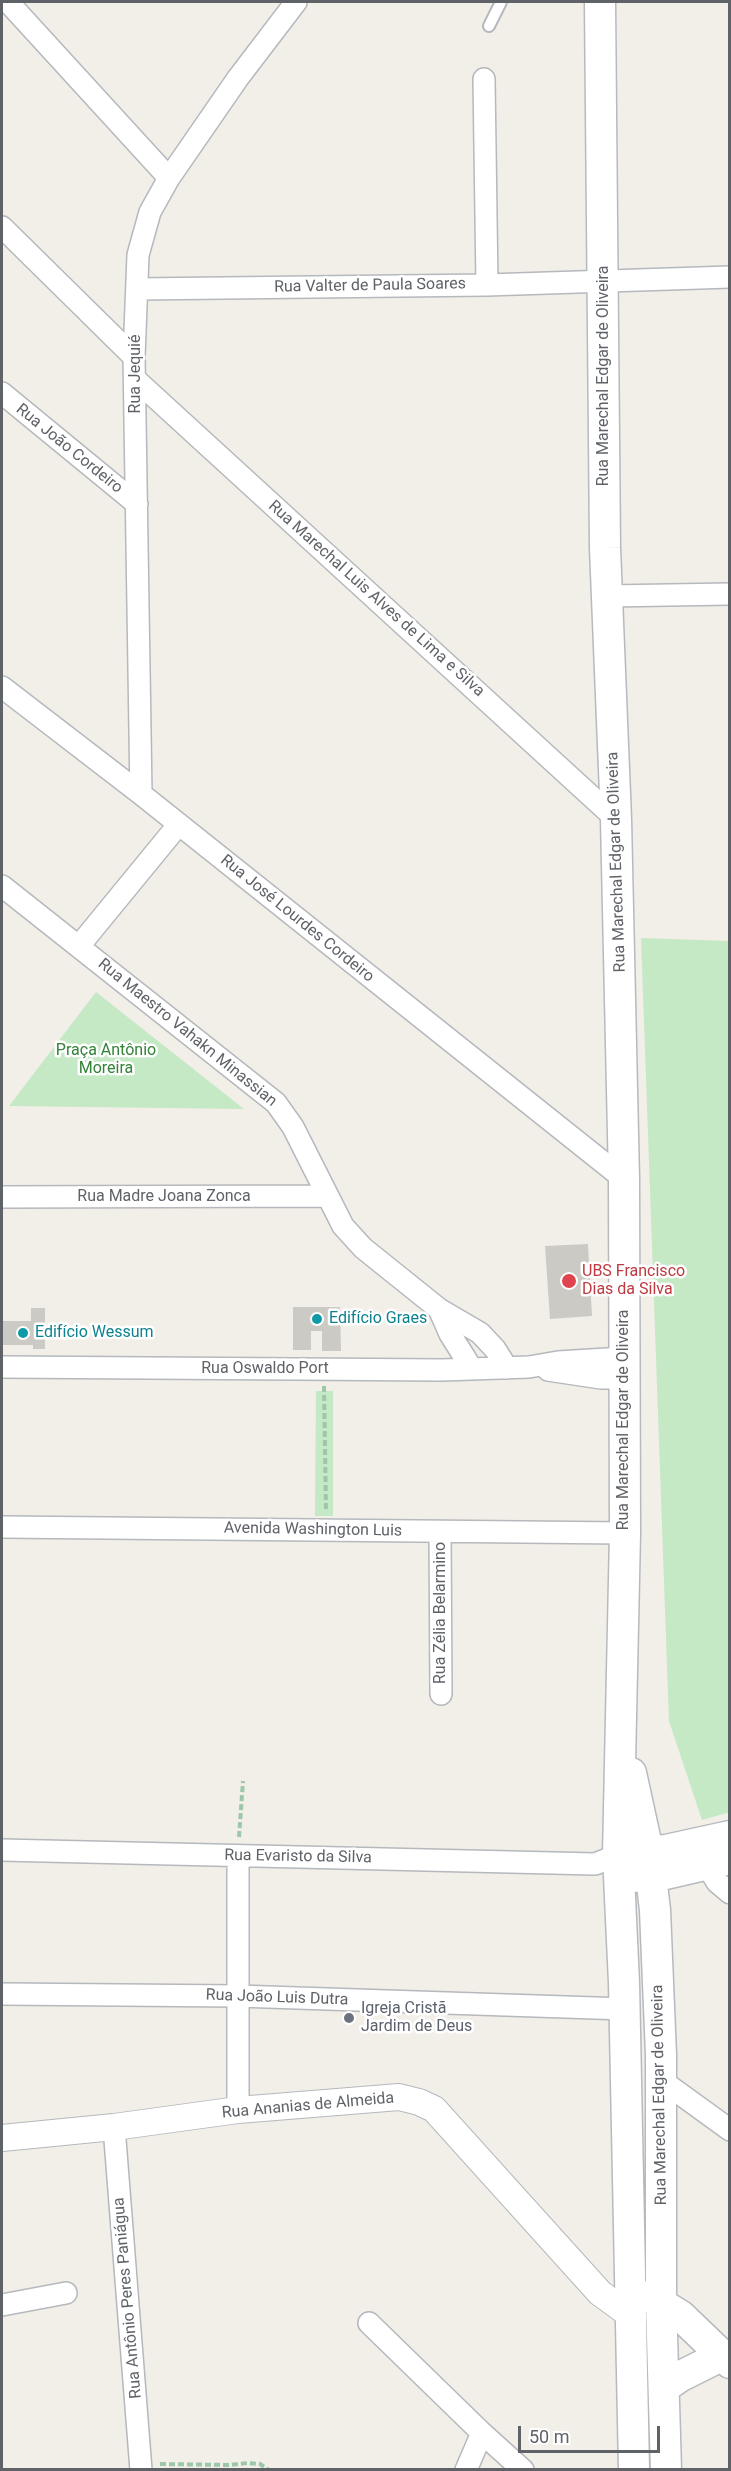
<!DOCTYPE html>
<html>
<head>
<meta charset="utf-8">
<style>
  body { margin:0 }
  #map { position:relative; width:731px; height:2471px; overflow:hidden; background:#f1efe8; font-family:Roboto,sans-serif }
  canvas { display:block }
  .frame { position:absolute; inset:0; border:3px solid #5f6368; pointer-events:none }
  .scale { position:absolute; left:518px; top:2426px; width:142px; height:27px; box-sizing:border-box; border:3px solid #5f6368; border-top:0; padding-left:8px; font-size:18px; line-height:21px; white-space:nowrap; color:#5f6368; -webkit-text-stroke:4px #fff; paint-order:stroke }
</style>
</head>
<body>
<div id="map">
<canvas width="731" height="2471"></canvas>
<div class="frame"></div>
<div class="scale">50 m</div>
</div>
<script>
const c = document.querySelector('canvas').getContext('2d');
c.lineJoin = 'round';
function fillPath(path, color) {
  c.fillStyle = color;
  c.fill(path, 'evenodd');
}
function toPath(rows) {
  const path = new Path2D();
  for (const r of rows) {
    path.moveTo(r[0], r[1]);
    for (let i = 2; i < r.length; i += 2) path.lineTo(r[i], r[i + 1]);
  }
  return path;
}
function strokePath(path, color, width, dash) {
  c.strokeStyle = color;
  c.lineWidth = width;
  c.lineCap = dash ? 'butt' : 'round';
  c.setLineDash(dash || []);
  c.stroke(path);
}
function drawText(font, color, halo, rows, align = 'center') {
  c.font = font + ' Roboto,sans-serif';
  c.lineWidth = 5;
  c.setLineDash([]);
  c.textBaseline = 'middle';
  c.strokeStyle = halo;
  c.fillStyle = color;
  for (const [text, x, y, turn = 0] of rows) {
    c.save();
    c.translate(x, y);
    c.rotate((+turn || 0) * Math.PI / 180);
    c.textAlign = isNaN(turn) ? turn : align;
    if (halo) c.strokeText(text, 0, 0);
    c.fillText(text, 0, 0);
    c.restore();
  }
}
fillPath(toPath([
  [641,938,729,941,730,1812,702,1820,669,1721],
  [96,992,244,1109,9,1106],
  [316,1391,333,1391,333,1516,315,1516]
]), '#c5e8c5');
fillPath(toPath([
  [588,1244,592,1316,550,1319,545,1246],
  [293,1307,340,1307,341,1351,322,1351,322,1331,311,1331,311,1350,293,1350],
  [31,1308,45,1308,45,1349,33,1349,33,1345,2,1345,2,1321,31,1321]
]), '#cccac5');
const service = toPath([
  [489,26,501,2]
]);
const minor = toPath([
  [8,2,169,178],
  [484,79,487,285],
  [2,227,134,357],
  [137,289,487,285,730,277],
  [135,379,616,819],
  [2,393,137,504],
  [608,596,730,594],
  [2,687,141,794,624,1179],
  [141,794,134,357,138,255,150,212,169,178,238,78,296,2],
  [2,886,276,1103,293,1127,343,1226,363,1248,439,1309,480,1333,495,1349,507,1368],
  [79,946,179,824],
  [2,1197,326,1196],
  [439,1309,450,1334,472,1369],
  [2,1367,442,1370,529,1367,558,1362,623,1358],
  [548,1370,601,1378,624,1378],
  [2,1527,625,1533],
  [440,1532,441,1694],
  [2,1850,595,1864,618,1855],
  [238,1856,238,2110],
  [706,1864,717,1882,730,1893],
  [2,1994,238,1996,625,2009],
  [661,2080,730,2130],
  [114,2127,141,2470],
  [2,2305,66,2293],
  [369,2323,482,2433,523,2470],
  [466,2470,482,2433]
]);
const tertiary = toPath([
  [2,2138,114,2127,238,2110,399,2097,419,2102,434,2109,600,2293,633,2317]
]);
const secondary = toPath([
  [600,2,605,548,616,819,624,1179,625,1533,618,1855,624,1983,634,2470],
  [631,1773,648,1851,655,1910,661,2055,661,2302,666,2470],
  [629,1854,666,1850,730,1836],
  [632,1877,666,1874,730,1859],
  [649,2296,681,2316,730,2363],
  [665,2387,681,2376,713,2360]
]);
strokePath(service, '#b5b8bc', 14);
strokePath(minor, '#b5b8bc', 24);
strokePath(tertiary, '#b5b8bc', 28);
strokePath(secondary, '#b6babf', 33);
strokePath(toPath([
  [324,1386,326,1511],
  [239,1837,243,1781],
  [160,2464,229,2465,248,2463,260,2464,269,2470]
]), '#9cc7a9', 4, [6, 3]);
strokePath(service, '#fff', 10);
strokePath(minor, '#fff', 21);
strokePath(tertiary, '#fff', 26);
strokePath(secondary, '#fff', 30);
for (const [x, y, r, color] of [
  [569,1281,8,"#e0444e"],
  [317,1319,6,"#0f9aa8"],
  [23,1333,6,"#0f9aa8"],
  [349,2018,6,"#6b7280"]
]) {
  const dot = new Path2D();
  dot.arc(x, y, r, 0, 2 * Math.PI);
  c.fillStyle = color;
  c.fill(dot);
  strokePath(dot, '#fff', 2);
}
drawText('16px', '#5f6368', '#fff', [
  ["Rua Valter de Paula Soares",370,286,-1],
  ["Rua Jequié",136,374,-90],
  ["Rua Marechal Edgar de Oliveira",604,376,-90],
  ["Rua João Cordeiro",69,449,39],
  ["Rua Marechal Luis Alves de Lima e Silva",376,599,42],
  ["Rua Marechal Edgar de Oliveira",617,862,-92],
  ["Rua José Lourdes Cordeiro",297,919,39],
  ["Rua Maestro Vahakn Minassian",187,1033,39],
  ["Rua Madre Joana Zonca",164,1197],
  ["Rua Oswaldo Port",265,1369],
  ["Rua Marechal Edgar de Oliveira",624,1420,-90],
  ["Avenida Washington Luis",313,1530,1],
  ["Rua Zélia Belarmino",441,1613,-90],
  ["Rua Evaristo da Silva",298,1857,1],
  ["Rua João Luis Dutra",277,1998,2],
  ["Rua Marechal Edgar de Oliveira",660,2095,-91],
  ["Rua Ananias de Almeida",308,2106,-5],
  ["Rua Antônio Peres Paniágua",128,2298,-95]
]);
drawText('16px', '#348238', '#fff', [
  ["Praça Antônio",106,1051],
  ["Moreira",106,1069]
]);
drawText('16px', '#be3a42', '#fff', [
  ["UBS Francisco",582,1272],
  ["Dias da Silva",582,1290]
], 'left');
drawText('16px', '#0d838f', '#fff', [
  ["Edifício Graes",329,1319],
  ["Edifício Wessum",35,1333]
], 'left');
drawText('16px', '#5b616d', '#fff', [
  ["Igreja Cristã",361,2009],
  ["Jardim de Deus",361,2027]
], 'left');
</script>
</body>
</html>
